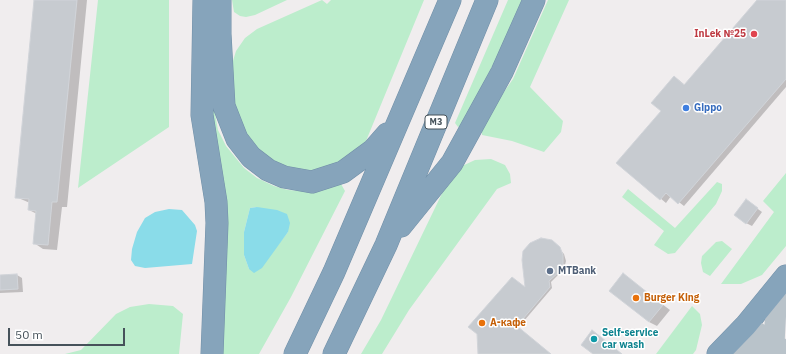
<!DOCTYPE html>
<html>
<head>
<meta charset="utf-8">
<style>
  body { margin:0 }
  #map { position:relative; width:786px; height:354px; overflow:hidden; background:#f0edee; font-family:"IBM Plex Sans",sans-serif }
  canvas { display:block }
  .scale { position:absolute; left:8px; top:328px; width:117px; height:18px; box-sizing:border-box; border:2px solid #46525a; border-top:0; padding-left:5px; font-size:12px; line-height:14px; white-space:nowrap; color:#46525a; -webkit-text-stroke:3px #fff; paint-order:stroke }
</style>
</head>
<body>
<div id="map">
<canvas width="786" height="354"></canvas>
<div class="scale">50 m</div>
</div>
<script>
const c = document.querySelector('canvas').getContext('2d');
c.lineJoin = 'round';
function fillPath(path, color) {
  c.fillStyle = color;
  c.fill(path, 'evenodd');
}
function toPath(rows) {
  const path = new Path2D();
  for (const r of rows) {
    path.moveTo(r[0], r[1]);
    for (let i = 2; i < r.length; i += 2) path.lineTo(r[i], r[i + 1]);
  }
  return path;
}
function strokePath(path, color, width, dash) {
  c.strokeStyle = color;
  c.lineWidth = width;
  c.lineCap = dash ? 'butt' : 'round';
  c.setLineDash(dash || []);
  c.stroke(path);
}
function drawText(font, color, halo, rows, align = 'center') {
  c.font = font + ' "IBM Plex Sans",sans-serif';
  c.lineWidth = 3;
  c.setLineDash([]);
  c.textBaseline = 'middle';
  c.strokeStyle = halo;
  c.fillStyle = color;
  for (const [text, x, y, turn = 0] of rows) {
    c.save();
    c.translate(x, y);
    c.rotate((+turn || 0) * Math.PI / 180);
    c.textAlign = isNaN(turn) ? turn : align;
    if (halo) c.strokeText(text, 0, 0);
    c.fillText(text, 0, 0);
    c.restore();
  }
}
fillPath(toPath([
  [98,0,169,0,169,127,78,188],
  [232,0,287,0,255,15,246,17,240,16,234,12],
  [322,0,327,4,331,0,424,0,366,141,356,153,342,163,306,172,286,169,249,144,233,109,232,64,236,51,245,38,257,29],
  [508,0,525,0,516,21,461,126,458,127,455,123],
  [548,0,569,0,530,87,563,121,561,132,544,152,512,141,482,135,482,123,513,79],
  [212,97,218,130,226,146,244,168,257,178,274,186,288,190,302,191,341,184,345,191,291,297,259,354,216,354,209,117],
  [257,207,288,232,277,246,249,269,244,255,244,232,250,208],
  [491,159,505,165,510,174,511,183,497,189,409,310,382,354,361,354,381,320,447,183,460,167,475,160],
  [786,173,786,246,762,275,741,284,721,284,774,212,763,201],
  [717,182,722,184,722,191,716,204,675,253,668,254,654,245,664,231,622,197,628,189,675,228],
  [722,241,732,249,710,276,703,272,701,263,702,256,716,242],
  [149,304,173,306,183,314,179,354,65,354,81,350,116,314,130,307],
  [692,306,700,314,702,325,696,350,693,354,656,354]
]), '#bcedcc');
fillPath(toPath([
  [257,207,277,210,287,214,290,223,288,232,262,268,254,273,249,269,244,255,244,232,250,208],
  [169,209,182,210,195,225,197,231,192,264,145,268,135,266,131,260,132,249,137,232,145,218,155,212]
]), '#8adce9');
fillPath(toPath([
  [35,0,87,0,67,207,62,207,57,250,43,249,34,243,37,214,29,210,30,203,16,197],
  [758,0,786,0,786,87,684,206,671,196,666,203,618,163,662,111,675,77,685,85],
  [751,204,762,212,752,226,746,223],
  [554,243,564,254,566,261,564,269,551,282,552,288,518,328,550,354,479,354,526,288],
  [17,275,22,278,23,292,0,293,0,276],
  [623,275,670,310,657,326,649,322]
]), '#0003');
const building = toPath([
  [34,0,77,0,57,202,52,202,48,245,33,244,36,211,28,210,29,199,15,198,34,0],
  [757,0,786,0,786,79,678,204,666,193,660,200,616,163,661,111,651,103,674,76,684,85,757,0],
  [746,199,758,208,746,224,734,215,746,199],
  [541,238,552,240,560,247,563,255,563,264,559,272,549,281,550,287,517,326,551,354,478,354,477,334,468,327,512,277,525,287,522,260,523,251,530,243,541,238],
  [623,273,663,305,649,322,609,291,623,273],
  [17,274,18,289,0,290,0,275,17,274],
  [592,330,622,354,593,354,581,345,592,330]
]);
fillPath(building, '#c7cbd0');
strokePath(building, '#d1d4d9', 1);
const highway = toPath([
  [204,0,202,115,216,202,217,223,212,354],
  [220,0,220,34,224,106,237,139,251,157,268,170,284,177,312,182,343,172,373,150,387,134],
  [401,226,452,163,502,72,534,0],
  [295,354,334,272,450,0],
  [334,354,386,245,487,0],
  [718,354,746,325,786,276]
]);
strokePath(highway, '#718fa7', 23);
strokePath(toPath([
  [746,325,786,352],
  [774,344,776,307,786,282],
  [735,354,759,346,774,344]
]), '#b9c3ca', 21);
strokePath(highway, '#86a4bb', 22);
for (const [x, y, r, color] of [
  [754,34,4,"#e0444e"],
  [686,108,4,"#3f7fe0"],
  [550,271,4,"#5c6f8a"],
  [636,298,4,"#e8710a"],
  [482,323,4,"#e8710a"],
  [594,339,4,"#0f9aa8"]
]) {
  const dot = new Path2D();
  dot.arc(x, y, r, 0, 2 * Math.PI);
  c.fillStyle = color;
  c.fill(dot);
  strokePath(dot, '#fff', 1.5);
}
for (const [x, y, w] of [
  [436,122,22]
]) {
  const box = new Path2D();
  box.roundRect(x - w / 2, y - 7, w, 14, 3);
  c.fillStyle = '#fff';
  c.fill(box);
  strokePath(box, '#46525a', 1);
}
drawText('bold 9px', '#46525a', null, [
  ["М3",436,122]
]);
drawText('bold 10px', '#be3a42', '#fff', [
  ["InLek №25",746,34]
], 'right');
drawText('bold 10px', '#366cbe', '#fff', [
  ["Gippo",694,108]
], 'left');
drawText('bold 10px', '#4e5e75', '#fff', [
  ["MTBank",558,271]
], 'left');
drawText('bold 10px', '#c56008', '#fff', [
  ["Burger King",644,298],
  ["А-кафе",490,323]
], 'left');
drawText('bold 10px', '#0d838f', '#fff', [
  ["Self-service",602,333],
  ["car wash",602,345]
], 'left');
</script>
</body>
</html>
